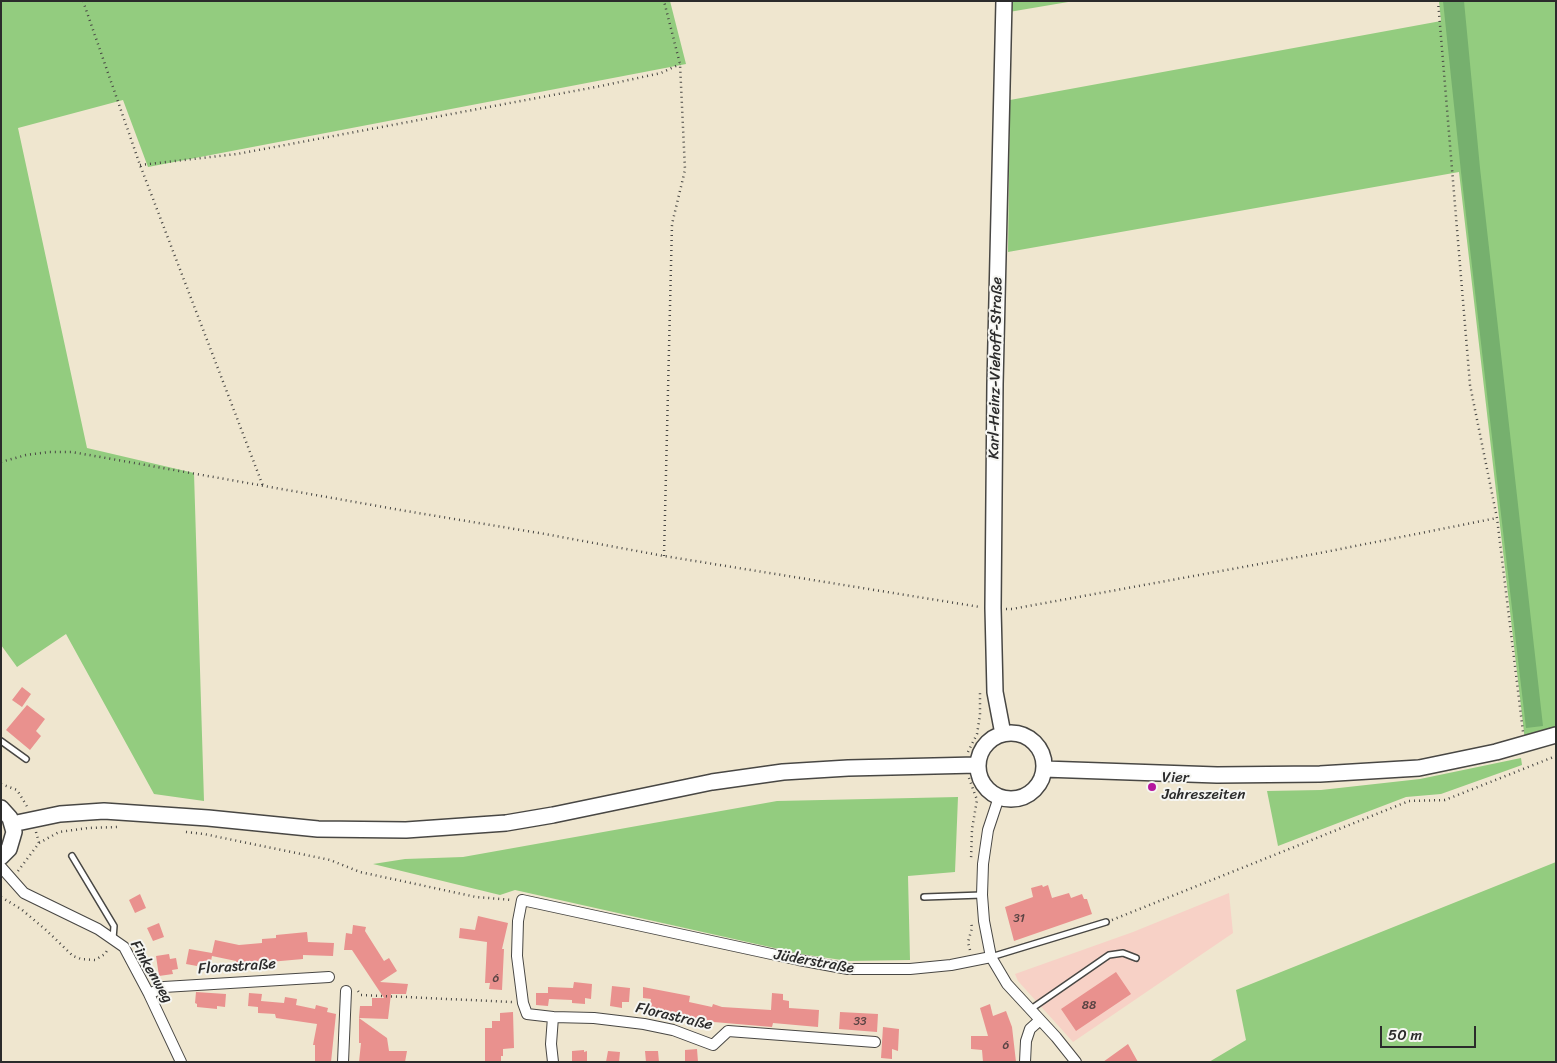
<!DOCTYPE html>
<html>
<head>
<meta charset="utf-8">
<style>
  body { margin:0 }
  #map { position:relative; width:1557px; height:1063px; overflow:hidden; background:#efe6cf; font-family:Sriracha,sans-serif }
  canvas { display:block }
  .frame { position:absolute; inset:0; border:2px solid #2b2b2b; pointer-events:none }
  .scale { position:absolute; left:1380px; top:1026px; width:96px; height:22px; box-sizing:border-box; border:2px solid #2b2b2b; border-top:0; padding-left:6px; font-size:15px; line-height:18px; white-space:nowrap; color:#2b2b2b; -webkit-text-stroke:4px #f6f6f2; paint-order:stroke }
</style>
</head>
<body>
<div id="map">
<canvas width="1557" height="1063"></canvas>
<div class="frame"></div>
<div class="scale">50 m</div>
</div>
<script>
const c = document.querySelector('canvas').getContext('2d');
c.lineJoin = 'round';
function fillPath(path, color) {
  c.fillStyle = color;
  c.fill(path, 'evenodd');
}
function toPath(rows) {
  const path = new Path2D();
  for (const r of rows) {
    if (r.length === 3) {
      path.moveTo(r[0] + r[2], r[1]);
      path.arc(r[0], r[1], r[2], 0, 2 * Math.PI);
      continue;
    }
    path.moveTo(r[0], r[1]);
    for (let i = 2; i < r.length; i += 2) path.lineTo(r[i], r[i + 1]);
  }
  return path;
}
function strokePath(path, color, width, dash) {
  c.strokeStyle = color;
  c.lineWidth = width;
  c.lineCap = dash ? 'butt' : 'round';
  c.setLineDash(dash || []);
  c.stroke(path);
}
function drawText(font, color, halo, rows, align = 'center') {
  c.font = font + ' Sriracha,sans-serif';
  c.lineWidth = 4;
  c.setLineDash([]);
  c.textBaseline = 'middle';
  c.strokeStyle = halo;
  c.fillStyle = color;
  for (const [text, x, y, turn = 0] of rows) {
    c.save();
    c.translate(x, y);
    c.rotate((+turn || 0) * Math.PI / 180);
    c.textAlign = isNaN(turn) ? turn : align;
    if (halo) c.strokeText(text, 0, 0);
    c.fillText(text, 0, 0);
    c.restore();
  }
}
fillPath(toPath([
  [1229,893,1233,933,1073,1042,1018,981,1015,974,1133,932]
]), '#f7d1c6');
fillPath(toPath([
  [1,1,670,1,686,64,148,167,123,100,18,128,87,448,194,473,204,801,154,794,66,634,17,667,1,645],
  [1009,1,1074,1,1009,12],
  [1439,1,1556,1,1556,728,1525,741,1459,172,1008,252,1010,100,1441,21],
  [1521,758,1522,765,1441,794,1406,797,1278,846,1267,791,1321,790,1420,779],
  [958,797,955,872,908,876,910,960,848,961,801,954,515,890,500,895,373,864,405,859,463,857,777,801],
  [1556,862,1556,1062,1209,1062,1246,1040,1236,990]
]), '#93cc7f');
fillPath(toPath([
  [1443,1,1464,1,1480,168,1543,726,1526,728,1461,172]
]), '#76b06e');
fillPath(toPath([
  [22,687,31,694,22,707,12,700],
  [27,705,45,719,36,731,41,736,30,750,6,730],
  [1042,885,1043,887,1048,885,1052,898,1069,893,1071,898,1082,894,1084,899,1087,899,1092,914,1014,941,1005,907,1033,897,1031,888],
  [140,894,146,908,135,913,129,900],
  [478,916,508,923,502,949,504,949,502,990,489,989,490,983,485,983,487,942,459,938,460,928,475,930],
  [159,923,164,937,153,941,147,928],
  [353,925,366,927,365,931,384,961,389,958,397,971,380,982,408,984,406,994,391,994,388,1019,359,1018,360,1006,372,1006,372,998,384,998,352,950,344,950,346,933,352,934],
  [307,932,308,942,334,943,333,956,303,955,303,959,236,965,236,961,212,956,210,966,198,963,197,966,186,964,189,949,212,953,215,940,239,945,262,943,262,939,276,938,276,935],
  [169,954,170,959,176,958,178,969,172,970,173,974,159,976,156,956],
  [1116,972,1131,994,1076,1031,1061,1009],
  [574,982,592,984,591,999,585,998,585,1004,572,1003,572,1000,549,999,548,1006,536,1005,536,993,548,993,548,987,573,988],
  [612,986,630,988,629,1002,622,1002,622,1008,610,1006],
  [643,987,690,996,689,1002,712,1007,713,1004,722,1007,771,1010,772,993,783,994,783,1000,789,1001,789,1008,819,1010,818,1027,773,1023,772,1027,702,1021,701,1024,648,1012,651,999,643,998],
  [196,992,226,994,225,1007,217,1006,217,1009,197,1007,197,1004,195,1003],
  [249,993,262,994,261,1001,284,1003,285,997,297,999,296,1005,315,1009,316,1005,328,1008,327,1012,336,1014,331,1062,315,1062,315,1045,313,1045,317,1024,276,1018,275,1014,258,1013,258,1007,248,1006],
  [990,1004,993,1016,1006,1011,1012,1027,1016,1062,983,1062,982,1050,971,1049,971,1036,988,1036,980,1008],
  [513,1012,514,1048,503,1049,503,1056,501,1056,501,1062,485,1062,485,1028,492,1028,492,1021,500,1021,500,1013],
  [840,1012,878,1014,877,1032,839,1029],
  [359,1018,387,1038,389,1051,407,1051,405,1062,359,1062,361,1043,359,1043],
  [883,1027,899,1029,898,1051,892,1049,892,1059,881,1058],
  [1128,1044,1138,1062,1103,1062],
  [697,1049,698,1062,685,1062,685,1050],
  [584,1050,584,1052,587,1051,587,1062,572,1062,572,1051],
  [608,1051,620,1052,619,1062,606,1062],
  [645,1051,658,1051,659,1062,646,1062]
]), '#e9918e');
const lane = toPath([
  [1,741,26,759],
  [72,856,114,926,113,939],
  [924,897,982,895],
  [991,957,1106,922],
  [1031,1009,1109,955,1123,953,1136,958]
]);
const street = toPath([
  [999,797,988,830,983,864,982,895,984,921,991,957,1007,984,1056,1037,1076,1062],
  [1,867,24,893,98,929,124,947,149,994,181,1062],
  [149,994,164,987,329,977],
  [553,1017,594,1018,644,1024,673,1030,713,1045,728,1031,875,1042],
  [343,1062,346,991],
  [553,1062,551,1044,553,1017,527,1014,523,1003,517,956,518,921,522,900,799,960,848,969,910,969,951,965,991,957],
  [1025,1062,1026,1041,1030,1029,1040,1020]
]);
const secondary = toPath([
  [1011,766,33],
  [1003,734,995,692,993,608,995,384,1004,1],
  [1044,769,1217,775,1320,774,1419,768,1496,752,1556,735],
  [1,808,10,818,14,832,9,849,1,857],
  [12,824,60,814,104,811,208,818,318,829,406,830,506,823,553,815,712,782,783,772,848,768,977,765]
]);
strokePath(lane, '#484744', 8);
strokePath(street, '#484744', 12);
strokePath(secondary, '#484744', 18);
strokePath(toPath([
  [83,1,140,165,263,486],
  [1438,1,1470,385,1497,518,1523,732],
  [140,165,237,154,601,86,661,73,680,64],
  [1,462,26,455,49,452,72,452,406,511,545,534,664,556,980,607],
  [664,556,672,224,685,170,680,64,664,1],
  [1006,609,1012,609,1320,553,1497,518],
  [968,752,977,734,980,715,980,692],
  [969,778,977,800,972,829,971,861],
  [1,784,17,790,28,808],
  [36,832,39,843],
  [186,832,204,834,330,860,360,872,476,897,512,900],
  [18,871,39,843,59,832,88,828,118,827],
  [1,897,21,909,46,930,73,956,81,959,95,960,105,954,108,949],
  [1112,920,1409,801,1445,800,1556,756],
  [970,950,968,942,972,928,971,921],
  [358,991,361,995,513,1002]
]), '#484744', 2.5, [1, 4]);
strokePath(lane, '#fff', 5);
strokePath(street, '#fff', 10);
strokePath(secondary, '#fff', 15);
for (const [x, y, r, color] of [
  [1152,787,5,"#b5179e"]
]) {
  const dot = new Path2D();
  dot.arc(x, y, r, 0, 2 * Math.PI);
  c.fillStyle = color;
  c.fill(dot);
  strokePath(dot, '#f6f6f2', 2);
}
drawText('12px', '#5a4444', null, [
  ["31",1019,919],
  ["6",496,979],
  ["88",1089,1006],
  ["33",860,1022],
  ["6",1006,1046]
]);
drawText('15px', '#2b2b2b', '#f6f6f2', [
  ["Karl-Heinz-Viehoff-Straße",996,368,-89],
  ["Jüderstraße",814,962,10],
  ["Florastraße",237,967,-4],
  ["Finkenweg",151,972,60],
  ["Florastraße",674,1017,13]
]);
drawText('15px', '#2b2b2b', '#f6f6f2', [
  ["Vier",1162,778],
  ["Jahreszeiten",1162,795]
], 'left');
</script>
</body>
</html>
